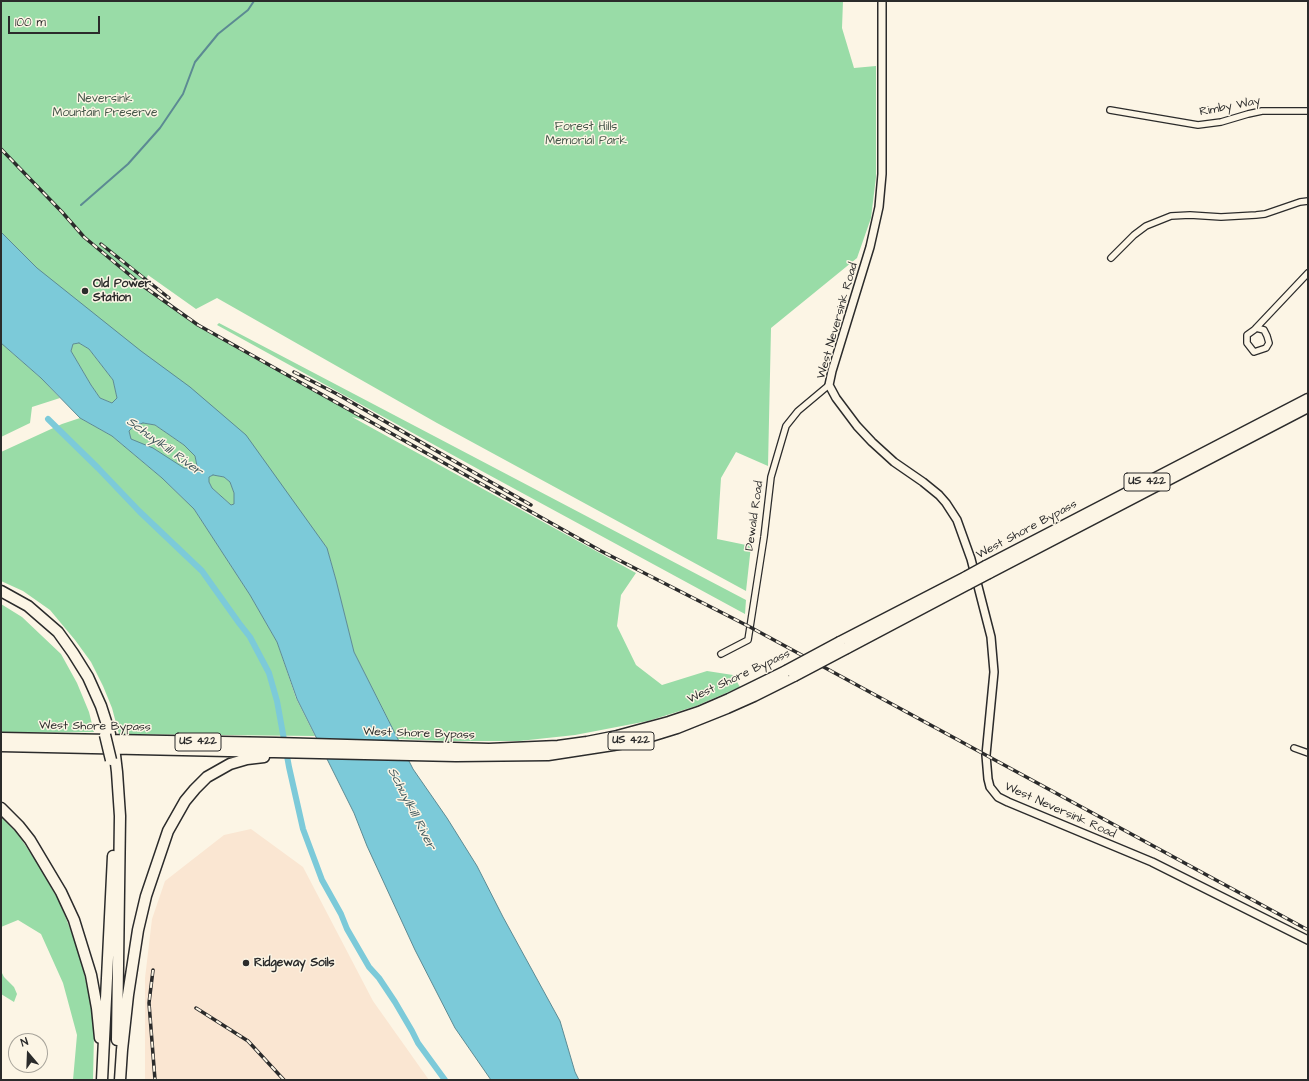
<!DOCTYPE html>
<html>
<head>
<meta charset="utf-8">
<style>
  body { margin:0 }
  #map { position:relative; width:1309px; height:1081px; overflow:hidden; background:#fcf5e5; font-family:"Architects Daughter",sans-serif }
  canvas { display:block }
  .frame { position:absolute; inset:0; border:2px solid #2b2b2b; pointer-events:none }
  .north { position:absolute; left:8px; top:1033px; width:40px; height:40px; box-sizing:border-box; background:#fcf5e5; border:1px solid #a8a49b; border-radius:50%; rotate:341deg; font-size:11px; font-weight:700; line-height:16px; text-align:center; color:#2b2b2b }
  .north::after { content:''; display:block; margin:auto; width:14px; height:18px; background:#2b2b2b; clip-path:polygon(50% 0,100% 100%,50% 72%,0 100%) }
  .scale { position:absolute; left:8px; top:16px; width:92px; height:18px; box-sizing:border-box; border:2px solid #2b2b2b; border-top:0; padding-left:5px; font-size:12px; line-height:14px; white-space:nowrap; color:#2b2b2b; -webkit-text-stroke:3px #fcf5e5; paint-order:stroke }
</style>
</head>
<body>
<div id="map">
<canvas width="1309" height="1081"></canvas>
<div class="frame"></div>
<div class="north">N</div>
<div class="scale">100 m</div>
</div>
<script>
const c = document.querySelector('canvas').getContext('2d');
c.lineJoin = 'round';
function fillPath(path, color) {
  c.fillStyle = color;
  c.fill(path, 'evenodd');
}
function toPath(rows) {
  const path = new Path2D();
  for (const r of rows) {
    path.moveTo(r[0], r[1]);
    for (let i = 2; i < r.length; i += 2) path.lineTo(r[i], r[i + 1]);
  }
  return path;
}
function strokePath(path, color, width, dash) {
  c.strokeStyle = color;
  c.lineWidth = width;
  c.lineCap = dash ? 'butt' : 'round';
  c.setLineDash(dash || []);
  c.stroke(path);
}
function drawText(font, color, halo, rows, align = 'center') {
  c.font = font + ' "Architects Daughter",sans-serif';
  c.lineWidth = 3;
  c.setLineDash([]);
  c.textBaseline = 'middle';
  c.strokeStyle = halo;
  c.fillStyle = color;
  for (const [text, x, y, turn = 0] of rows) {
    c.save();
    c.translate(x, y);
    c.rotate((+turn || 0) * Math.PI / 180);
    c.textAlign = isNaN(turn) ? turn : align;
    if (halo) c.strokeText(text, 0, 0);
    c.fillText(text, 0, 0);
    c.restore();
  }
}
fillPath(toPath([
  [251,829,303,867,373,1001,429,1080,145,1080,145,978,152,919,165,881,224,835]
]), '#fae6d2');
fillPath(toPath([
  [1,1,843,1,842,28,854,68,876,66,876,177,871,218,857,258,771,328,768,466,736,452,721,478,717,539,751,546,746,591,437,423,217,298,196,309,148,275,143,286,198,325,372,422,352,417,636,573,621,595,617,626,636,665,662,685,707,671,733,675,740,687,696,706,648,721,575,735,519,741,447,741,398,739,354,652,336,580,327,548,300,512,1,265],
  [219,323,746,600,745,614,478,469,217,325],
  [1,343,41,378,60,398,32,407,30,423,1,437],
  [79,343,89,349,113,380,117,398,112,403,100,398,91,385,71,351,73,344],
  [80,418,112,436,162,478,194,509,250,595,277,642,296,698,315,736,119,734,112,708,103,686,91,662,75,640,50,610,23,591,1,581,1,452,62,424],
  [143,423,155,425,184,445,195,456,197,466,194,469,184,468,131,439,129,431,134,426],
  [213,475,224,477,230,482,234,493,234,504,231,505,212,488,209,482,209,477],
  [1,604,22,617,61,654,77,683,89,712,94,732,1,733],
  [1,817,17,833,36,861,60,903,74,939,83,969,90,1000,94,1034,93,1080,73,1080,77,1035,63,983,41,934,18,920,1,927],
  [1,971,4,977,14,987,17,994,14,1002,1,994]
]), '#99dca7');
const water = toPath([
  [1,232,37,268,141,351,190,387,246,435,327,548,336,580,354,652,413,769,447,818,477,866,503,917,560,1021,575,1072,579,1080,491,1080,455,1028,415,950,367,846,354,813,297,699,277,642,250,595,194,509,162,478,112,436,80,418,41,378,1,343,1,232],
  [79,343,89,349,113,380,117,398,112,403,100,398,91,385,71,351,73,344,79,343],
  [143,423,155,425,184,445,195,456,197,466,194,469,184,468,153,448,131,439,129,431,134,426,143,423],
  [213,475,224,477,230,482,234,493,234,504,231,505,212,488,209,482,209,477,213,475]
]);
fillPath(water, '#7ccad9');
strokePath(water, '#5c8a93', 1);
strokePath(toPath([
  [81,205,128,164,160,128,183,94,195,62,218,34,248,10,254,1]
]), '#5c8a93', 2);
strokePath(toPath([
  [48,419,98,468,139,511,202,571,239,623,250,637,269,673,277,701,289,767,303,829,322,880,341,914,347,929,369,967,379,978,395,1002,412,1031,418,1043,445,1080]
]), '#7ccad9', 6);
const minor = toPath([
  [1110,110,1198,125,1221,122,1248,114,1262,111,1308,111],
  [1111,258,1134,235,1146,226,1171,216,1190,215,1221,217,1256,215,1265,214,1300,202,1308,201],
  [1256,328,1264,330,1267,336,1269,343,1266,348,1254,352,1247,343,1247,335,1254,330,1256,328,1308,273],
  [721,654,748,640,764,537,771,477,786,426,798,411,829,385],
  [1294,748,1308,753]
]);
const tertiary = toPath([
  [882,1,882,174,879,207,870,247,832,371,829,385,836,398,857,426,872,442,894,462,923,482,939,495,946,503,957,520,971,559,991,637,994,672,986,755,988,779,990,787,998,797,1008,802,1152,862,1308,940]
]);
const motorway = toPath([
  [986,566,1308,399],
  [989,573,1308,407],
  [1,591,28,606,58,632,73,653,88,677,101,706,110,734],
  [840,642,966,577],
  [847,648,968,584],
  [1,738,276,743,489,749,558,746,587,742,617,736,669,722,699,712,729,699,786,671],
  [1,746,456,756,548,755,613,745,635,741,677,728,727,708,754,696,794,676],
  [115,755,117,772,120,816,117,1040],
  [1,808,19,826,30,840,61,892,74,920,91,975,97,1008,100,1038],
  [102,1080,113,856],
  [120,1080,122,1050,128,995,138,930,146,896,168,831,185,801,195,789,207,777,230,764,247,759,264,757]
]);
strokePath(minor, '#2b2b2b', 8);
strokePath(tertiary, '#2b2b2b', 10);
strokePath(motorway, '#2b2b2b', 13);
strokePath(minor, '#fcf5e5', 5.5);
strokePath(tertiary, '#fcf5e5', 7);
strokePath(motorway, '#fcf5e5', 10);
const rail = toPath([
  [1,149,62,212,84,237,143,286,198,325,601,551,750,627,1308,930],
  [101,244,169,298],
  [294,372,337,394,531,505],
  [153,970,149,1003,155,1080],
  [196,1008,248,1041,284,1080]
]);
strokePath(rail, '#2b2b2b', 3.5);
strokePath(rail, '#fcf5e5', 2, [6]);
const motorwayBridge = toPath([
  [966,577,986,566],
  [968,584,989,573],
  [786,671,840,642],
  [794,676,847,648],
  [105,735,111,760]
]);
strokePath(motorwayBridge, '#2b2b2b', 13, []);
strokePath(motorwayBridge, '#fcf5e5', 10);
for (const [x, y, r, color] of [
  [85,291,4,"#2b2b2b"],
  [246,963,4,"#2b2b2b"]
]) {
  const dot = new Path2D();
  dot.arc(x, y, r, 0, 2 * Math.PI);
  c.fillStyle = color;
  c.fill(dot);
  strokePath(dot, '#fcf5e5', 1.5);
}
for (const [x, y, w] of [
  [1147,482,46],
  [631,741,46],
  [198,742,46]
]) {
  const box = new Path2D();
  box.roundRect(x - w / 2, y - 9, w, 18, 3);
  c.fillStyle = '#fcf5e5';
  c.fill(box);
  strokePath(box, '#2b2b2b', 1);
}
drawText('bold 11px', '#2b2b2b', null, [
  ["US 422",1147,482],
  ["US 422",631,741],
  ["US 422",198,742]
]);
drawText('12px', '#46574a', '#fcf5e5', [
  ["Neversink",105,99],
  ["Mountain Preserve",105,113],
  ["Forest Hills",586,127],
  ["Memorial Park",586,141]
]);
drawText('12px', '#2b2b2b', '#fcf5e5', [
  ["Rimby Way",1230,107,-11],
  ["West Neversink Road",838,321,-74],
  ["Dewald Road",755,516,-82],
  ["West Shore Bypass",1027,530,-28],
  ["West Shore Bypass",739,677,-25],
  ["West Shore Bypass",95,727,1],
  ["West Shore Bypass",419,734,2],
  ["West Neversink Road",1060,811,24]
]);
drawText('bold 12px', '#2b2b2b', '#fcf5e5', [
  ["Old Power",93,284],
  ["Station",93,298],
  ["Ridgeway Soils",254,963]
], 'left');
drawText('italic 13px', '#435b5f', '#fcf5e5', [
  ["Schuylkill River",164,447,36],
  ["Schuylkill River",411,809,63]
]);
</script>
</body>
</html>
